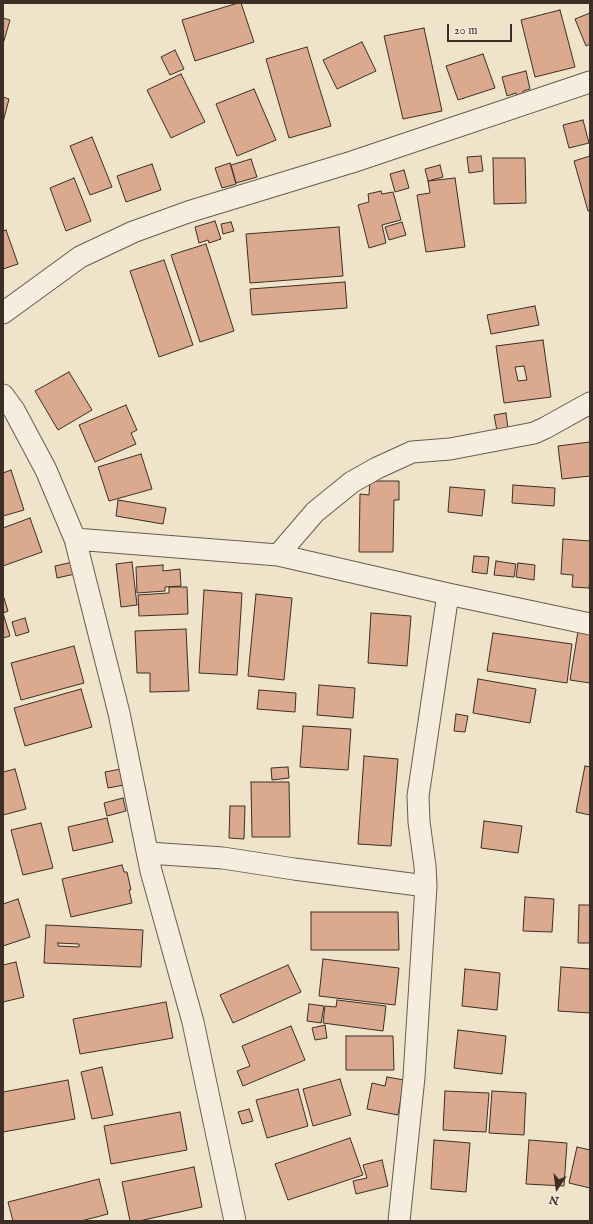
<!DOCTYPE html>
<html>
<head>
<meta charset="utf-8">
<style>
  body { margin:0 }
  #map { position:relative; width:593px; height:1224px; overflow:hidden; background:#efe3ca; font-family:"IM FELL English",serif }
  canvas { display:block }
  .frame { position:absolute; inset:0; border:4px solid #3c2e27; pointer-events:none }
  .north { position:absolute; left:537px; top:1168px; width:40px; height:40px; -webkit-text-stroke:3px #f5eddd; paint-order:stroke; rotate:193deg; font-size:11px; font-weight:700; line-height:16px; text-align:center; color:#3c2e27 }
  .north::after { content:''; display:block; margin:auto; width:14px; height:18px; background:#3c2e27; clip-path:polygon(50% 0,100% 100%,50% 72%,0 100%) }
  .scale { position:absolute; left:447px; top:24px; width:65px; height:18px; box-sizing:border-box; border:2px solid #3c2e27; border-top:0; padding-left:5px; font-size:12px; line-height:14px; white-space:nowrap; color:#3c2e27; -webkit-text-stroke:3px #f5eddd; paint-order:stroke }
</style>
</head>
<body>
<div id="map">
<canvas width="593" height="1224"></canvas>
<div class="frame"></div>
<div class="north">N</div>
<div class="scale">20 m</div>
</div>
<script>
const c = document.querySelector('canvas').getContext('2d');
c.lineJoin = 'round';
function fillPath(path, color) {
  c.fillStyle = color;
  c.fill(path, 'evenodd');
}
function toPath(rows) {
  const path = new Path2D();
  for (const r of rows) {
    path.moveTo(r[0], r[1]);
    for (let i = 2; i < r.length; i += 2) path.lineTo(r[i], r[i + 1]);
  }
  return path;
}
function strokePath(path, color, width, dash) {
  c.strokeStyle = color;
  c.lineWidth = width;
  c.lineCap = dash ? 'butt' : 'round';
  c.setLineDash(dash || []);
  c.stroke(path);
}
const building = toPath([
  [238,3,241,3,254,42,195,61,182,20,238,3],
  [560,10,575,67,535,77,521,20,560,10],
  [590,13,590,44,586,46,575,19,590,13],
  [3,18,10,20,3,44,3,18],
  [424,28,442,111,403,119,384,36,424,28],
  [362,42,376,71,337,89,323,60,362,42],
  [307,47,331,126,289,138,266,59,307,47],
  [175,50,184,69,170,75,161,57,175,50],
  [483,54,495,88,458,100,446,66,483,54],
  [526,71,530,89,523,91,524,95,517,97,516,93,507,96,502,77,526,71],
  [181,74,205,122,171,138,147,90,181,74],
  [254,89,276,140,237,156,216,104,254,89],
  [3,97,9,99,3,122,3,97],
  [583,120,589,143,569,148,563,125,583,120],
  [92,137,112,187,90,195,70,146,92,137],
  [481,156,483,171,469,173,467,157,481,156],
  [590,156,590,211,588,211,574,161,590,156],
  [493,158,525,158,526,203,494,204,493,158],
  [251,159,257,177,236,183,231,165,251,159],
  [230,163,236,184,222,188,215,168,230,163],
  [152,164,161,190,126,202,117,176,152,164],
  [440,165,443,177,428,181,425,169,440,165],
  [404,170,409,188,395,192,390,174,404,170],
  [74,178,91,221,66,231,50,188,74,178],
  [455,178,465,247,426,252,417,195,430,193,428,181,455,178],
  [381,191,382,194,393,192,401,220,382,225,386,243,369,248,358,205,369,202,368,194,381,191],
  [215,221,221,239,209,243,208,240,199,243,195,227,215,221],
  [231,222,234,231,223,234,221,224,231,222],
  [402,222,406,235,389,240,385,227,402,222],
  [339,227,343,276,250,283,246,234,339,227],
  [6,230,18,264,3,269,3,231,6,230],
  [206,244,234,331,200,342,171,255,206,244],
  [164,260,193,345,159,357,130,271,164,260],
  [345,282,347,308,252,315,250,289,345,282],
  [535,306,539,325,491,334,487,315,535,306],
  [543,340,551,397,504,403,496,346,543,340],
  [524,366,527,380,518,381,515,367,524,366],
  [69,372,92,410,58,430,35,391,69,372],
  [126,405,137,430,131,433,136,444,95,462,79,425,126,405],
  [506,413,508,429,497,431,494,415,506,413],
  [590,442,590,476,562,479,558,446,590,442],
  [141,454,152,489,109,501,98,467,141,454],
  [11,470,24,510,3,516,3,473,11,470],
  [370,481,399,481,399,500,394,500,393,552,359,552,360,494,369,495,370,481],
  [513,485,555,488,554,506,512,503,513,485],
  [450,487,485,490,482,516,448,512,450,487],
  [118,500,166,508,163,524,116,516,118,500],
  [30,518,42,552,3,566,3,528,30,518],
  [563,539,590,541,590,576,589,588,572,587,573,575,561,574,563,539],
  [474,556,489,557,487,574,472,572,474,556],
  [496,561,516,564,514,577,494,575,496,561],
  [73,562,75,574,57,578,55,566,73,562],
  [132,562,137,605,121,607,116,564,132,562],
  [518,563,535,565,534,580,516,577,518,563],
  [163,565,163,571,180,569,181,586,165,587,165,591,137,593,136,567,163,565],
  [169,587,187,587,188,614,139,616,138,595,169,593,169,587],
  [204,590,242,593,237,675,199,673,204,590],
  [256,594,292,598,284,680,248,676,256,594],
  [3,595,8,611,3,613,10,636,3,638,3,595],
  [371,613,411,616,407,666,368,663,371,613],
  [25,618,29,632,16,636,12,622,25,618],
  [186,629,189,691,150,692,150,673,137,673,135,631,186,629],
  [578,631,590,633,590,683,570,680,578,631],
  [493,633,572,644,567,683,487,671,493,633],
  [74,646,84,683,21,700,11,663,74,646],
  [478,679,536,689,530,723,473,713,478,679],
  [319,685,355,688,353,718,317,715,319,685],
  [81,689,92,727,25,746,14,708,81,689],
  [259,690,296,693,295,712,257,709,259,690],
  [456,714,468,716,465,732,454,731,456,714],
  [303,726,351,729,348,770,300,767,303,726],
  [364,756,398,759,391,846,358,844,364,756],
  [585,766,590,767,590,815,576,812,585,766],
  [288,767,289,778,272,780,271,768,288,767],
  [15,769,26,809,3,815,3,772,15,769],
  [121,769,124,785,108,788,105,772,121,769],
  [251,782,289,782,290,837,252,837,251,782],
  [123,798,126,811,107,816,104,803,123,798],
  [230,806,245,806,244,839,229,838,230,806],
  [107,818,113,842,73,851,68,827,107,818],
  [484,821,522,826,518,853,481,848,484,821],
  [41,823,53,868,23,875,11,830,41,823],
  [122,865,124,872,127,872,131,890,129,890,132,903,71,917,62,879,122,865],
  [525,897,554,899,552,932,523,931,525,897],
  [18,899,30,937,3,946,3,904,18,899],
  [579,905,590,905,590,943,578,943,579,905],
  [311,912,398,912,399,950,311,950,311,912],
  [46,925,143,930,141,967,44,963,46,925],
  [58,943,79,944,79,947,58,946,58,943],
  [323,959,399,968,395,1005,319,996,323,959],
  [16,962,24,997,3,1002,3,965,16,962],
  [288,965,301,992,233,1023,220,995,288,965],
  [561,967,590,969,590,1013,558,1011,561,967],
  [465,969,500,973,497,1010,462,1006,465,969],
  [337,1000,386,1006,383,1031,323,1023,325,1006,336,1007,337,1000],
  [166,1002,173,1038,80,1054,73,1019,166,1002],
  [309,1004,324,1006,321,1023,307,1021,309,1004],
  [325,1025,327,1038,315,1040,312,1028,325,1025],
  [291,1026,305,1060,243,1086,237,1071,250,1066,242,1046,291,1026],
  [458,1030,506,1036,502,1074,454,1068,458,1030],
  [346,1036,393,1036,394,1070,346,1070,346,1036],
  [102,1067,113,1115,92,1119,81,1072,102,1067],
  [387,1077,404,1080,398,1115,367,1109,372,1083,385,1086,387,1077],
  [340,1079,351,1115,313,1126,303,1089,340,1079],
  [68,1080,75,1119,3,1132,3,1092,68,1080],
  [298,1089,308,1126,267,1138,256,1100,298,1089],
  [445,1091,489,1093,486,1132,443,1130,445,1091],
  [492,1091,526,1093,524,1135,489,1133,492,1091],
  [249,1109,253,1121,242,1124,238,1112,249,1109],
  [180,1112,187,1150,111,1164,104,1126,180,1112],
  [350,1138,363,1175,288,1200,275,1164,350,1138],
  [434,1140,470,1143,466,1192,431,1189,434,1140],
  [529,1140,567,1143,564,1186,526,1184,529,1140],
  [577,1147,590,1150,590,1188,569,1183,577,1147],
  [382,1160,388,1186,356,1194,353,1181,367,1178,363,1165,382,1160],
  [194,1167,202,1207,139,1221,130,1221,122,1182,194,1167],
  [99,1179,108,1214,81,1221,13,1221,8,1202,99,1179]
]);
fillPath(building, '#dbaa8e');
strokePath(building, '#3c2e27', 1);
const minor = toPath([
  [3,313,80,257,133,232,188,212,352,162,590,82],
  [3,395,14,410,46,470,75,539,119,713,151,871,193,1022,235,1221],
  [75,539,278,555,448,594,590,624],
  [278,555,315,512,352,482,377,468,412,452,450,449,534,433,545,428,590,403],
  [148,853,223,858,294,869,426,886],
  [399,1221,414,1077,426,886,425,866,419,822,418,796,448,594]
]);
strokePath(minor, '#695b50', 23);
strokePath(minor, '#f5eddd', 21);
</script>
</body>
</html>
